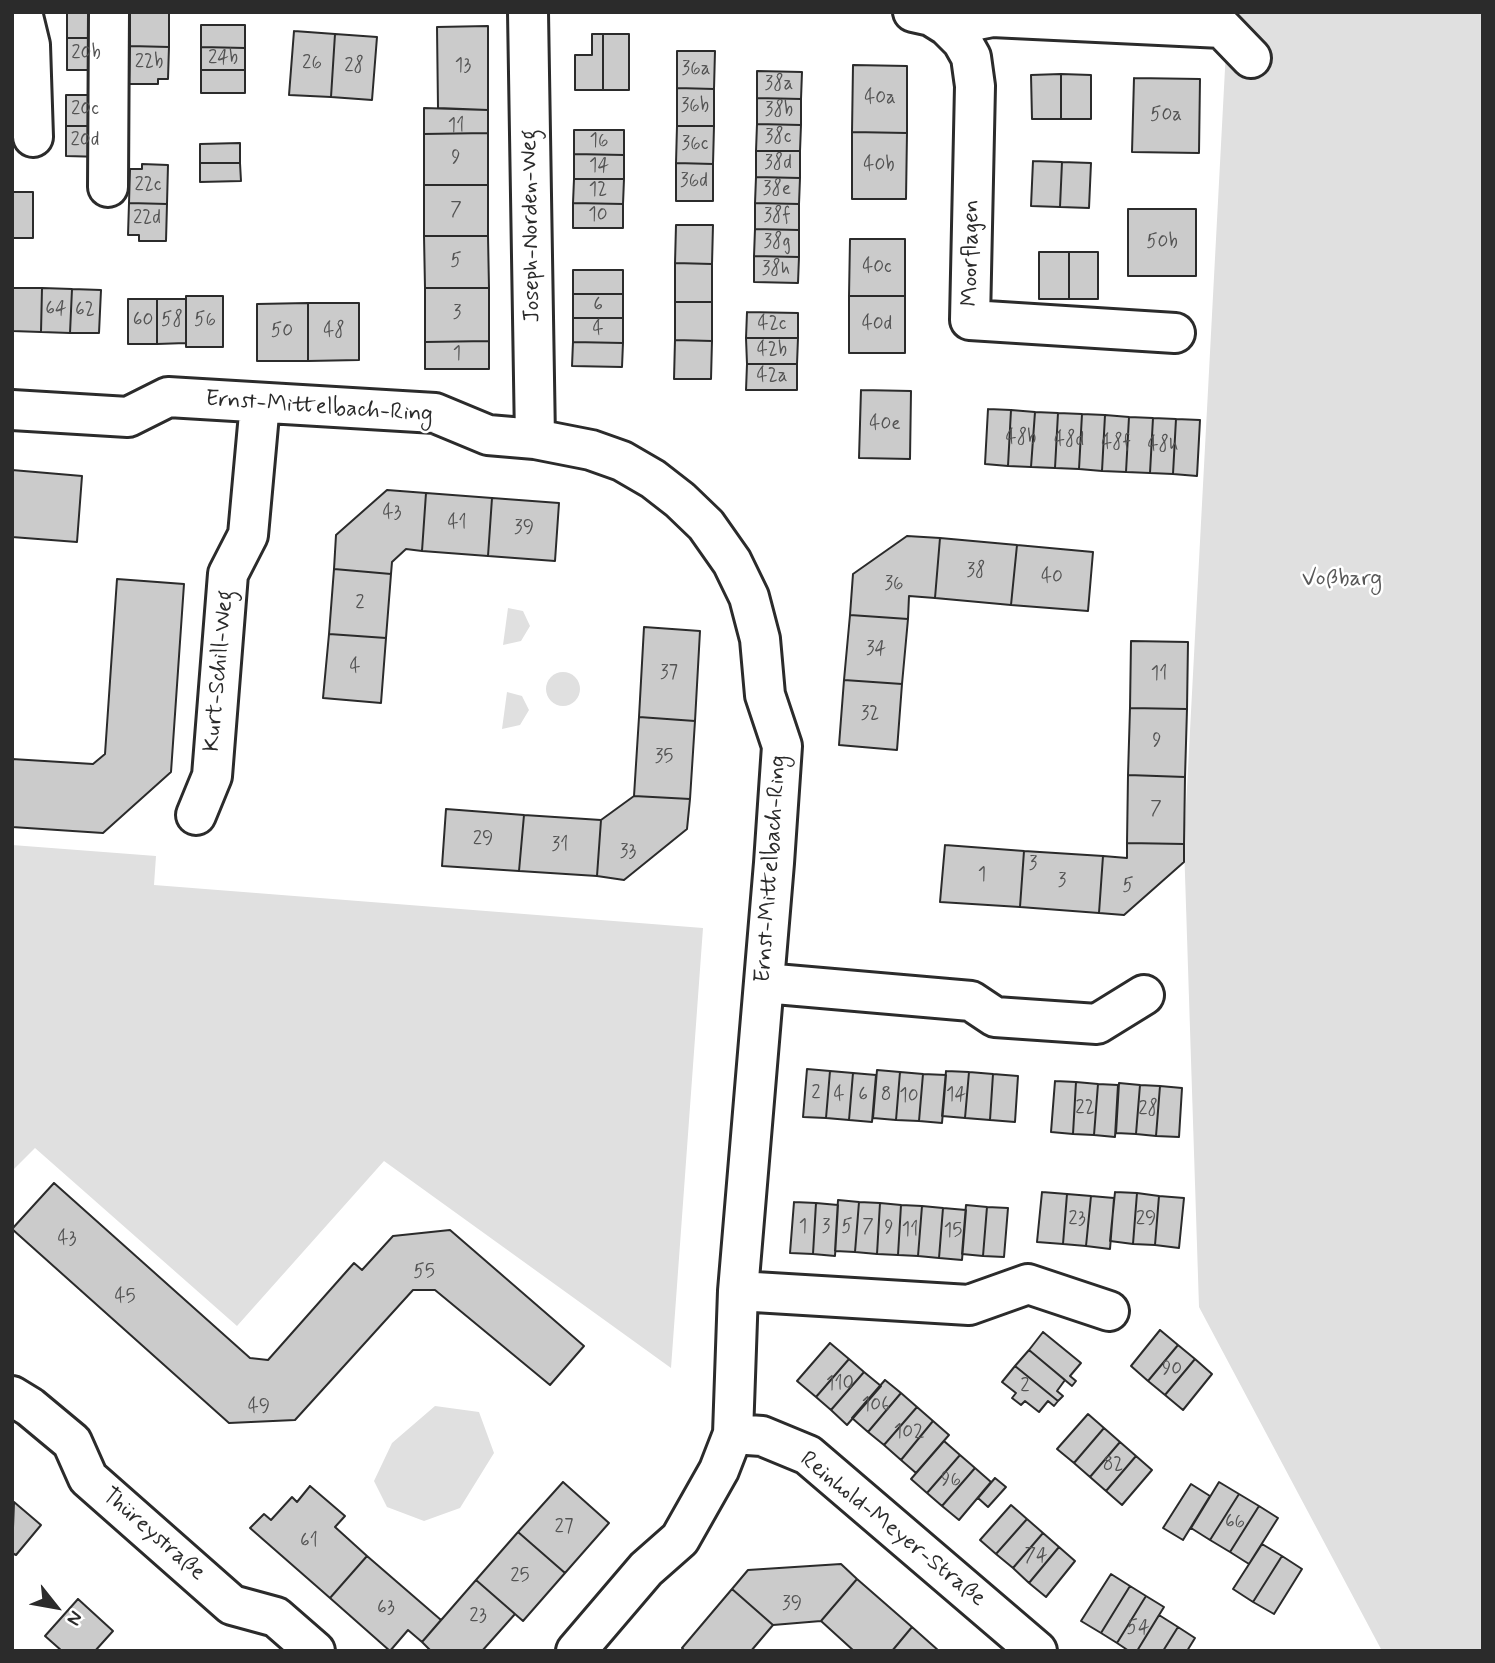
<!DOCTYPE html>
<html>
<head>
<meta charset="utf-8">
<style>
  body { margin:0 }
  #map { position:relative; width:1495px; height:1663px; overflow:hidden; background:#fff; font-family:Mynerve,sans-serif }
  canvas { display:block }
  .frame { position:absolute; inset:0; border:14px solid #2b2b2b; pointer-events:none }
  .north { position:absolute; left:21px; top:1572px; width:70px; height:70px; -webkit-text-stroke:5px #fff; paint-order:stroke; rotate:121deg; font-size:19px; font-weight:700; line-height:28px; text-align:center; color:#2b2b2b }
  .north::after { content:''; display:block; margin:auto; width:24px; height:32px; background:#2b2b2b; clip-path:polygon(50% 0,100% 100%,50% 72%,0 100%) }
</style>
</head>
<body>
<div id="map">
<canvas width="1495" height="1663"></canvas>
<div class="frame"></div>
<div class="north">N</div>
</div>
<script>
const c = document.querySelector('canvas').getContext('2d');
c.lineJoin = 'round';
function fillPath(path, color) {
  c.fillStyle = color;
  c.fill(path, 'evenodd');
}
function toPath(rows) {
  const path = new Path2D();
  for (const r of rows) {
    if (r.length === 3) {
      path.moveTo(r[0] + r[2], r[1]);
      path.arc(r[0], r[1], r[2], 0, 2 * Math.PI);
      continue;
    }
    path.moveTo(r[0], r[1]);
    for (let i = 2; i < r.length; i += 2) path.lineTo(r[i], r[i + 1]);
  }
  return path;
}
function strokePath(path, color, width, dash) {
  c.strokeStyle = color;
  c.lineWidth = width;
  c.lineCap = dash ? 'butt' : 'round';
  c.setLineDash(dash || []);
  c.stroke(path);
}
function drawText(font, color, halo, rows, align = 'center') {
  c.font = font + ' Mynerve,sans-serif';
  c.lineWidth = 5;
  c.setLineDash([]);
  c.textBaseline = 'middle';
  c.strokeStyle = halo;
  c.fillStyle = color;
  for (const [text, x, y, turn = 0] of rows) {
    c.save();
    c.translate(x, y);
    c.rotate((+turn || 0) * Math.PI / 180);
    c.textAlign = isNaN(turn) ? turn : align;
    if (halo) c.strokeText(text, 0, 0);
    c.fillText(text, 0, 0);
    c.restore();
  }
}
fillPath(toPath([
  [1228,12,1483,12,1483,1651,1382,1651,1199,1307,1184,844],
  [508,608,523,611,530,626,521,641,503,645],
  [563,689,17],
  [507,692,522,696,529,710,520,725,502,729],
  [12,845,156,856,154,885,703,928,671,1368,384,1161,237,1326,35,1148,12,1171],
  [435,1406,479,1412,494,1453,460,1508,424,1521,387,1507,374,1481,392,1443]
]), '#e0e0e0');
const building = toPath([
  [67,12,105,12,105,38,67,38,67,12],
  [130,12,169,12,169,47,130,46,130,12],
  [201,25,245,25,245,48,201,47,201,25],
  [488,26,488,110,438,108,437,27,488,26],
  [294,31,335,34,331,97,289,95,294,31],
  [335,34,377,37,372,100,331,97,335,34],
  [592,34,603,34,603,90,575,90,575,55,592,55,592,34],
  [603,34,629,34,629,90,603,90,603,34],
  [67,38,105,38,105,70,67,70,67,38],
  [130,46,169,47,168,79,158,79,158,84,129,84,130,46],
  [201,47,245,48,245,70,201,70,201,47],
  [677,51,715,51,714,89,677,88,677,51],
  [853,65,907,66,907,133,852,132,853,65],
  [201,70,245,70,245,93,201,93,201,70],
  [757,71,802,72,801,99,757,98,757,71],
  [1061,74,1091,75,1091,119,1061,119,1061,74],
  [1061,74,1061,119,1032,119,1031,75,1061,74],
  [1134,78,1200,79,1199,153,1132,152,1134,78],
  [677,88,714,89,714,126,677,126,677,88],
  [66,95,104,95,104,126,66,126,66,95],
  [757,98,801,99,801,125,757,124,757,98],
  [424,108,488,110,488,133,424,134,424,108],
  [757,124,801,125,800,151,756,151,757,124],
  [66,126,104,126,103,157,66,156,66,126],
  [677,126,714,126,713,164,676,163,677,126],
  [574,130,624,130,624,155,574,154,574,130],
  [852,132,907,133,906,199,852,199,852,132],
  [488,133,488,185,424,185,424,134,488,133],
  [240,143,240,163,200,163,200,144,240,143],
  [756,151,800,151,800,178,756,177,756,151],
  [574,154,624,155,624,179,574,179,574,154],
  [1033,161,1062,162,1060,207,1031,206,1033,161],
  [1062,162,1091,163,1089,208,1060,207,1062,162],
  [200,163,240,163,241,181,200,182,200,163],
  [676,163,713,164,713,201,676,201,676,163],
  [142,164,168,165,167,204,129,203,130,169,142,169,142,164],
  [756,177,800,178,799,204,755,203,756,177],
  [574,179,624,179,623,204,573,203,574,179],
  [424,185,488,185,488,236,424,236,424,185],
  [12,192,33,192,33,238,12,238,12,192],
  [129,203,167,204,166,241,139,241,139,235,128,235,129,203],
  [573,203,623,204,623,228,573,228,573,203],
  [755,203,799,204,799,230,755,229,755,203],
  [1128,209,1196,209,1196,276,1128,276,1128,209],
  [676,225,713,225,712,264,675,263,676,225],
  [755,229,799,230,799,257,754,256,755,229],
  [424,236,488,236,489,288,425,288,424,236],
  [850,239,905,239,905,296,849,296,850,239],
  [1039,252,1069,252,1069,299,1039,299,1039,252],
  [1069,252,1098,252,1098,299,1069,299,1069,252],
  [754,256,799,257,798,283,754,282,754,256],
  [675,263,712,264,712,302,675,302,675,263],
  [573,270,623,270,623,294,573,294,573,270],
  [13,288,42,288,41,332,12,331,13,288],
  [42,288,72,289,70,333,41,332,42,288],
  [425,288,489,288,489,341,425,342,425,288],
  [72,289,101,290,99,333,70,333,72,289],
  [573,294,623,294,623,318,573,318,573,294],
  [186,296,223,296,223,347,186,347,186,296],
  [849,296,905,296,905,353,849,353,849,296],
  [128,299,157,299,157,344,128,344,128,299],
  [157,299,186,299,186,343,157,344,157,299],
  [675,302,712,302,712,341,675,340,675,302],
  [308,303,359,303,359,360,308,361,308,303],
  [308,303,308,361,257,361,257,304,308,303],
  [747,312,798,313,798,338,746,338,747,312],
  [573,318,623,318,623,343,573,342,573,318],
  [746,338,798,338,797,364,747,364,746,338],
  [675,340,712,341,711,379,674,379,675,340],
  [489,341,489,369,425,369,425,342,489,341],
  [573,342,623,343,622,367,572,366,573,342],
  [747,364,797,364,797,390,746,390,747,364],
  [861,390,911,391,910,459,859,458,861,390],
  [988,409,1011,410,1008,466,985,464,988,409],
  [1011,410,1035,412,1031,467,1008,466,1011,410],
  [1035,412,1058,413,1055,468,1031,467,1035,412],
  [1058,413,1082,414,1079,469,1055,468,1058,413],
  [1082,414,1105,415,1102,471,1079,469,1082,414],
  [1105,415,1129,417,1126,472,1102,471,1105,415],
  [1129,417,1153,418,1150,473,1126,472,1129,417],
  [1153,418,1176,419,1173,474,1150,473,1153,418],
  [1176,419,1200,420,1197,476,1173,474,1176,419],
  [12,470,82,476,77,542,12,537,12,470],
  [387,490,426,493,422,551,406,549,392,562,391,574,334,569,336,535,387,490],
  [426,493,492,498,488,556,422,551,426,493],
  [492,498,559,503,555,561,488,556,492,498],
  [907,536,940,538,935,598,909,596,908,619,850,615,853,574,907,536],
  [940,538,1017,545,1011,605,935,598,940,538],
  [1017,545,1093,552,1088,611,1011,605,1017,545],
  [334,569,391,574,386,638,329,634,334,569],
  [117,579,184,584,171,772,103,833,12,827,12,759,93,764,105,754,117,579],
  [850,615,908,619,902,684,844,680,850,615],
  [644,627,700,631,695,721,639,717,644,627],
  [329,634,386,638,381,703,323,698,329,634],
  [1131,641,1188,642,1187,709,1130,708,1131,641],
  [844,680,902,684,897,750,839,745,844,680],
  [1130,708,1187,709,1185,777,1128,775,1130,708],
  [639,717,695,721,690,799,634,796,639,717],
  [1128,775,1185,777,1184,844,1127,843,1128,775],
  [634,796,690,799,687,829,624,880,597,876,601,820,634,796],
  [446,809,524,815,519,871,442,866,446,809],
  [524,815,601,820,597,876,519,871,524,815],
  [1127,843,1184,844,1184,862,1124,915,1099,913,1103,856,1127,858,1127,843],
  [945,845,1024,851,1020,907,940,902,945,845],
  [1024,851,1103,856,1099,913,1020,907,1024,851],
  [807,1069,830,1071,826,1118,803,1117,807,1069],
  [877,1070,900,1072,896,1120,873,1118,877,1070],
  [830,1071,853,1073,849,1120,826,1118,830,1071],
  [946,1071,969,1072,965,1118,942,1116,946,1071],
  [900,1072,923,1074,919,1121,896,1120,900,1072],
  [969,1072,993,1074,990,1120,965,1118,969,1072],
  [853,1073,876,1075,872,1122,849,1120,853,1073],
  [923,1074,946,1075,942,1123,919,1121,923,1074],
  [993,1074,1018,1076,1015,1122,990,1120,993,1074],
  [1055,1081,1076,1082,1073,1134,1051,1132,1055,1081],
  [1076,1082,1098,1084,1094,1135,1073,1134,1076,1082],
  [1119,1083,1140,1085,1136,1134,1116,1133,1119,1083],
  [1098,1084,1118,1085,1115,1137,1094,1135,1098,1084],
  [1140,1085,1160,1086,1156,1136,1136,1134,1140,1085],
  [1160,1086,1182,1088,1179,1137,1156,1136,1160,1086],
  [54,1183,250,1358,268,1360,354,1263,362,1270,393,1236,450,1230,584,1346,550,1385,435,1290,413,1290,295,1420,229,1423,12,1229,54,1183],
  [1042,1192,1067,1194,1063,1244,1037,1242,1042,1192],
  [1115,1192,1137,1193,1133,1244,1110,1241,1115,1192],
  [1137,1193,1159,1196,1155,1245,1133,1244,1137,1193],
  [1067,1194,1091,1196,1086,1246,1063,1244,1067,1194],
  [1091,1196,1114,1198,1110,1249,1086,1246,1091,1196],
  [1159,1196,1184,1198,1179,1248,1155,1245,1159,1196],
  [838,1200,859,1202,855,1252,835,1251,838,1200],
  [794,1202,816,1203,813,1254,790,1253,794,1202],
  [859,1202,880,1203,877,1254,855,1252,859,1202],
  [816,1203,838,1205,835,1256,813,1254,816,1203],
  [880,1203,901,1205,898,1255,877,1254,880,1203],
  [901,1205,922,1206,918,1256,898,1255,901,1205],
  [966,1205,987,1207,983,1256,962,1254,966,1205],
  [922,1206,943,1208,939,1258,918,1256,922,1206],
  [987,1207,1008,1208,1004,1257,983,1256,987,1207],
  [943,1208,966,1210,962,1260,939,1258,943,1208],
  [1160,1330,1178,1345,1148,1381,1131,1366,1160,1330],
  [1043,1332,1081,1363,1070,1376,1076,1381,1072,1386,1029,1350,1043,1332],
  [830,1343,849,1359,816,1397,797,1381,830,1343],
  [1178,1345,1195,1359,1165,1395,1148,1381,1178,1345],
  [1029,1350,1065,1380,1057,1391,1063,1396,1058,1401,1015,1366,1029,1350],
  [849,1359,864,1372,831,1410,816,1397,849,1359],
  [1195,1359,1212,1374,1183,1410,1165,1395,1195,1359],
  [1015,1366,1058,1401,1054,1406,1048,1401,1039,1412,1025,1401,1021,1405,1012,1398,1016,1393,1002,1382,1015,1366],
  [864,1372,881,1386,847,1425,831,1410,864,1372],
  [885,1380,901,1393,868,1432,852,1418,885,1380],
  [901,1393,917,1407,884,1445,868,1432,901,1393],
  [917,1407,933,1421,901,1460,884,1445,917,1407],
  [1088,1414,1104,1428,1074,1463,1057,1449,1088,1414],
  [933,1421,949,1435,916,1473,901,1460,933,1421],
  [1104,1428,1120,1442,1090,1477,1074,1463,1104,1428],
  [944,1441,960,1455,927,1493,911,1479,944,1441],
  [1120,1442,1136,1456,1106,1491,1090,1477,1120,1442],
  [960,1455,975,1468,942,1506,927,1493,960,1455],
  [1136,1456,1152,1470,1122,1505,1106,1491,1136,1456],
  [975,1468,991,1482,959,1520,942,1506,975,1468],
  [995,1478,1006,1487,988,1507,978,1498,995,1478],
  [563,1482,609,1523,565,1573,518,1532,563,1482],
  [1219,1482,1239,1494,1210,1540,1191,1528,1219,1482],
  [1191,1484,1210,1496,1183,1540,1163,1528,1191,1484],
  [310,1486,345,1516,335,1527,367,1556,330,1598,250,1528,264,1514,271,1520,292,1497,297,1502,310,1486],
  [1239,1494,1259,1506,1230,1552,1210,1540,1239,1494],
  [14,1502,41,1525,16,1555,12,1553,14,1502],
  [1011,1505,1027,1519,996,1554,980,1540,1011,1505],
  [1259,1506,1278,1518,1249,1564,1230,1552,1259,1506],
  [1027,1519,1043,1533,1013,1568,996,1554,1027,1519],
  [518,1532,565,1573,523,1621,476,1580,518,1532],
  [1043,1533,1059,1547,1029,1583,1013,1568,1043,1533],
  [1262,1544,1282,1556,1253,1602,1233,1589,1262,1544],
  [1059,1547,1075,1561,1046,1597,1029,1583,1059,1547],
  [367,1556,441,1620,422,1642,408,1630,390,1651,330,1598,367,1556],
  [1282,1556,1302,1569,1274,1614,1253,1602,1282,1556],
  [841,1564,857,1579,821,1621,773,1625,732,1589,748,1570,841,1564],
  [1111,1574,1130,1586,1101,1633,1081,1621,1111,1574],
  [857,1579,912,1627,892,1651,854,1651,821,1621,857,1579],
  [476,1580,515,1614,482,1651,431,1651,422,1642,476,1580],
  [1130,1586,1146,1596,1117,1643,1101,1633,1130,1586],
  [732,1589,773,1625,751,1651,685,1651,682,1648,732,1589],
  [1146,1596,1164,1607,1137,1651,1129,1651,1117,1643,1146,1596],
  [78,1599,113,1631,95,1651,62,1651,45,1636,78,1599],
  [1159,1615,1178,1627,1163,1651,1137,1651,1159,1615],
  [912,1627,939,1651,892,1651,912,1627],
  [1178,1627,1195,1638,1187,1651,1163,1651,1178,1627]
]);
fillPath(building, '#cbcbcb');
strokePath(building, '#2b2b2b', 2);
const minor = toPath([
  [22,12,30,45,33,137],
  [528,12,535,439],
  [913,12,931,16,947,26,962,41,971,57,975,86,970,320,1175,333],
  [947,26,992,17,1222,28,1251,58],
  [108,187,109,12],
  [12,410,128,417,168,397,435,413,488,435,535,439,591,450,622,461,653,479,680,500,706,525,732,562,749,597,760,639,765,695,782,746,774,863,738,1291,733,1434,719,1470,680,1539,646,1569,576,1651],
  [196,815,212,776,228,574,248,535,260,403],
  [764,983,971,1001,995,1017,1097,1024,1144,995],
  [738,1291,969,1305,1028,1284,1109,1311],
  [12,1396,30,1407,72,1442,88,1478,232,1605,276,1617,315,1651],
  [733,1434,762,1436,808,1455,1037,1651]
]);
strokePath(minor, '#2b2b2b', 44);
strokePath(minor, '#fff', 38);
drawText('19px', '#535353', null, [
  ["20b",86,54],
  ["24b",223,59],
  ["22b",149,63],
  ["26",312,64],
  ["28",354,67],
  ["13",463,67],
  ["36a",696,70],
  ["38a",779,85],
  ["40a",880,99],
  ["36b",695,107],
  ["20c",85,110],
  ["38b",779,111],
  ["50a",1166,116],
  ["11",456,127],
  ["38c",778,138],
  ["20d",85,141],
  ["16",599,142],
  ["36c",695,145],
  ["9",456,159],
  ["38d",778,164],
  ["40b",879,166],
  ["14",599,167],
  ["36d",694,182],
  ["22c",148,186],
  ["38e",777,190],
  ["12",598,191],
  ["7",456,211],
  ["10",598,216],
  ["38f",777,217],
  ["22d",147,219],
  ["38g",777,243],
  ["50b",1162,243],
  ["5",456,262],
  ["40c",877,268],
  ["38h",776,270],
  ["6",598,306],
  ["64",56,310],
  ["62",85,311],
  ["3",457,314],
  ["60",143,321],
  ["58",172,321],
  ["56",205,321],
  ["42c",772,325],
  ["40d",877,325],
  ["4",598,330],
  ["50",282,332],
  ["48",334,332],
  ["42b",772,351],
  ["1",457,355],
  ["42a",772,377],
  ["40e",885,425],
  ["48b",1021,439],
  ["48d",1069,441],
  ["48f",1116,444],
  ["48h",1163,446],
  ["43",392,514],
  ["41",457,524],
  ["39",524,529],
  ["38",976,572],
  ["40",1052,578],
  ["36",894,585],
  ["2",360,604],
  ["34",876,650],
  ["4",355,668],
  ["37",669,674],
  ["11",1159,675],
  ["32",870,715],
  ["9",1157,742],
  ["35",664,758],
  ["7",1156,810],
  ["29",483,840],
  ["31",560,846],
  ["33",628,853],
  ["3",1033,865],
  ["1",982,876],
  ["3",1062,882],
  ["5",1128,887],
  ["2",816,1094],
  ["4",839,1096],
  ["6",863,1096],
  ["8",886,1096],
  ["14",956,1096],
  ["10",909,1097],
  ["22",1085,1109],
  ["28",1148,1110],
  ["23",1077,1220],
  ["29",1146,1220],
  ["1",803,1228],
  ["3",826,1228],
  ["5",847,1228],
  ["7",868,1228],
  ["9",889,1229],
  ["11",910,1231],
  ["15",953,1232],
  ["43",67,1240],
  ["55",424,1273],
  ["45",125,1298],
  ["90",1172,1370],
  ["110",840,1385],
  ["2",1025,1387],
  ["106",876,1406],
  ["49",259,1408],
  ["102",909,1433],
  ["82",1113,1466],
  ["96",951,1481],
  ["66",1235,1523],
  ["27",564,1528],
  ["61",309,1542],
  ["74",1036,1557],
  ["25",520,1577],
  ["39",792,1605],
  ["63",386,1609],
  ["23",478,1617],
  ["54",1138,1629]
]);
drawText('23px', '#2b2b2b', '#fff', [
  ["Joseph-Norden-Weg",532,226,-91],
  ["Moorflagen",972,253,-89],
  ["Ernst-Mittelbach-Ring",319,408,4],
  ["Kurt-Schill-Weg",220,671,-85],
  ["Ernst-Mittelbach-Ring",772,869,-86],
  ["Reinhold-Meyer-Straße",892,1530,39],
  ["Thüreystraße",153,1535,41]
]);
drawText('23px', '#585858', '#fff', [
  ["Voßbarg",1342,580]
]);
</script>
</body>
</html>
